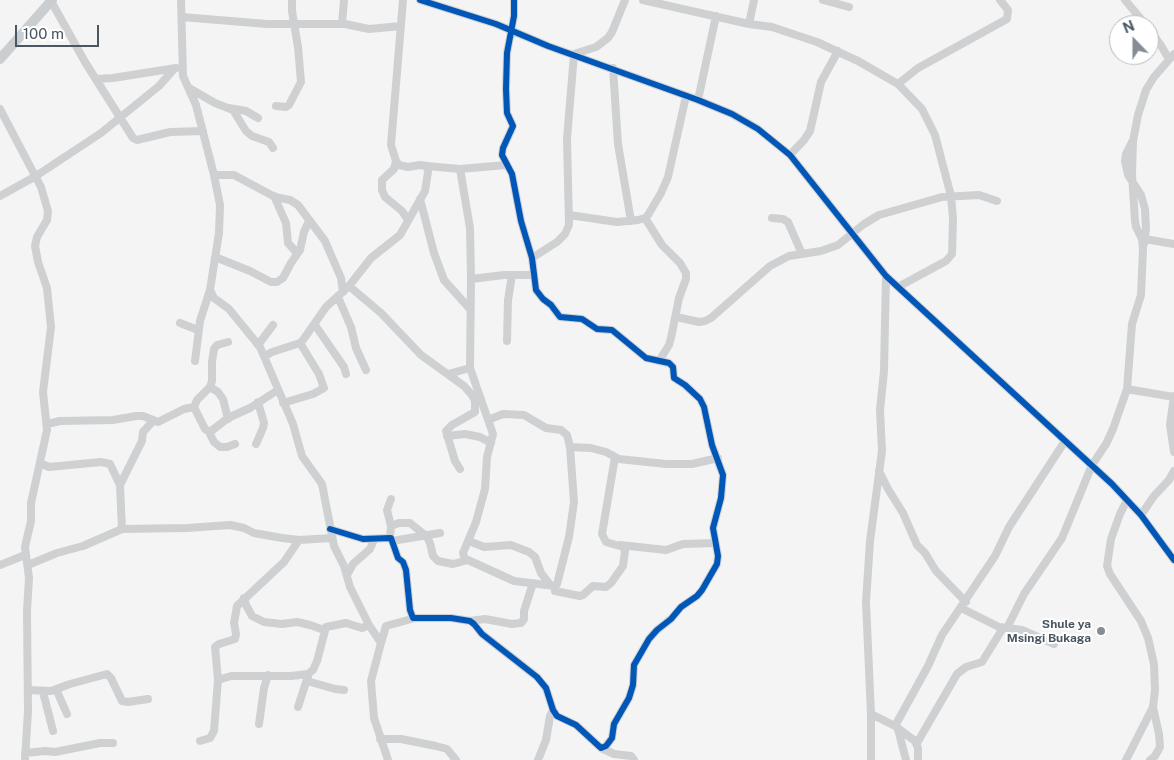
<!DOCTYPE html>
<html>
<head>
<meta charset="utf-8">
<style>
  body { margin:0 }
  #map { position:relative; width:1174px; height:760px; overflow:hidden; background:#f4f4f4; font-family:"Public Sans",sans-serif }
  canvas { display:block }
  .north { position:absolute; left:1109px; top:15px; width:50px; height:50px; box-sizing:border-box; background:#fff; border:1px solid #b7bbc0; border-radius:50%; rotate:338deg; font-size:14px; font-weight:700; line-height:20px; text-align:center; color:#4a5661 }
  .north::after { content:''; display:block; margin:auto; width:18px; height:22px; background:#868d94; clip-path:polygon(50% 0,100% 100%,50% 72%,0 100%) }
  .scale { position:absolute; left:15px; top:25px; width:84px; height:22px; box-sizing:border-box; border:2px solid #4a5661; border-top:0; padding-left:6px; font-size:15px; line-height:18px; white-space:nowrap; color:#4a5661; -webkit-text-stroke:4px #fff; paint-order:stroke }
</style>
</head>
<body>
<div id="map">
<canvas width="1174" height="760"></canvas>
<div class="north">N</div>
<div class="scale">100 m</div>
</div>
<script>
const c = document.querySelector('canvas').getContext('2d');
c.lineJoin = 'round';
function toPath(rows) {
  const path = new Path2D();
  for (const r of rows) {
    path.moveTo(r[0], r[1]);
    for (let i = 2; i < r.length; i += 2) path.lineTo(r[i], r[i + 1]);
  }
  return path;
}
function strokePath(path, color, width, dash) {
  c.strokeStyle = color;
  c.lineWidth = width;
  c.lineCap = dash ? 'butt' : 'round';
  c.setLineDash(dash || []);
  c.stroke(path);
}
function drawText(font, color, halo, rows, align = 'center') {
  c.font = font + ' "Public Sans",sans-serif';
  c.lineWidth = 4;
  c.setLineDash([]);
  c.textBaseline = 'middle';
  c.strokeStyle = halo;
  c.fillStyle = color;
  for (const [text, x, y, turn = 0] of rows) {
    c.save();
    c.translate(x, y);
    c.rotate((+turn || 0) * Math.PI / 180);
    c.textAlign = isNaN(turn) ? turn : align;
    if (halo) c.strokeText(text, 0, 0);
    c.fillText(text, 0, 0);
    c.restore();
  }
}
strokePath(toPath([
  [181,0,183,76,196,105,214,175,220,205,219,233,210,290,214,298,229,309,260,347,293,424,302,456,322,484,334,546,344,566,350,587,369,625,381,643,371,681,374,718,388,760],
  [420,0,496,24,548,46,698,100,732,114,758,129,790,155,886,276,1112,484,1141,515,1174,560],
  [643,0,749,24,772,27,817,42,858,61,898,84,922,109,935,135,951,196,953,218,952,254,946,261,898,287],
  [823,0,849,7],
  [1125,0,1146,25],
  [51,1,85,62,133,138,137,140,170,132,203,131],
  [182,17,267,24,345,24,369,29,401,26],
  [342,24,344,0],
  [749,24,754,0],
  [1149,29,1160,44,1169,59],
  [613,68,618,144,631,221],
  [96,79,113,78,176,68],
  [898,84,918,68,1007,19,1008,10,1000,0],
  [189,88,215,103,233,110,246,131,252,136,269,142,273,148],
  [698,100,716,16],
  [276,106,286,107,289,105,301,82,298,47,292,11,292,0],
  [229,108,246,111,258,118],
  [0,109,41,187,48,211,47,220,37,237,35,246,38,262,47,288,51,327,43,392,47,430,31,503,31,521,25,547,29,578,27,611,28,711,25,760],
  [1132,142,1126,154,1125,161,1128,175,1141,195,1145,209,1146,229,1144,244],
  [790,155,804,140,810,131,821,82,838,51],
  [396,161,394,169,382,180,382,190,385,197,402,211,408,220],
  [427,166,460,169,506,165],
  [460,169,470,228,471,279,470,368,493,434,487,457,485,489,476,522,463,553,465,560],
  [214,175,234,175,275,197,290,200,298,205,325,241,341,278,343,292],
  [0,196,36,176,101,133,159,86,174,69],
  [274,196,286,223,288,243,297,253],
  [420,199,434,253,444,280,470,309],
  [569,215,617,222,638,220,645,218,648,215,661,193,668,177,686,96],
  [645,218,662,245,680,263,686,273,686,279,679,298,671,338,669,345,659,361],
  [772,218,783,219,788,222,802,254],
  [1145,239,1174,244],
  [215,257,250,271,271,282,277,282,283,278,291,263,300,250,304,232,309,221],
  [532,258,557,242,565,234,569,225,567,139,574,54,596,47,608,38,612,32,625,0],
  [471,279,504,275,533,275],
  [349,286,381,313,421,355,464,386,472,395,475,401,475,412,452,425,446,431,455,461,460,469],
  [338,297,351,327,356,348,366,370],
  [676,317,699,322,705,321,711,318,770,266,789,256,821,251,838,245,864,224,879,215,942,197,979,195,997,201],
  [180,323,198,330],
  [315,325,344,367,346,374],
  [507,341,508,300,512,275],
  [258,345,273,325],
  [265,356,272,352,300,343,303,340,326,307,349,286,371,258,400,235,425,191,428,172,427,166,420,165,408,167,399,165,396,161,391,145,403,0],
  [195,361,200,321,210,290],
  [448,374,470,368],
  [210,387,218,392,223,399,228,419],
  [1127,389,1174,397],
  [1174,396,1170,425,1174,452],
  [283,403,313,394,324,388,319,374,300,343],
  [194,407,197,400,210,387,212,381,212,362,214,349,217,345,228,342],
  [47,424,60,421,113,420,136,416,143,416,158,422,184,409,194,407,205,429,210,432,228,418,250,408,278,390],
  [209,432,214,442,220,447,227,447,235,444],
  [447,436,465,434,480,437,491,443],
  [256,444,263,428,264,423,258,402],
  [570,447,591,448,606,452,619,459,666,464,692,464,718,458],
  [40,463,49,467,101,462,110,464,120,485,122,529],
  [879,471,888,489,903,513,917,545,925,553,936,571,966,602],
  [120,485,142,441,143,432,153,421],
  [1141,515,1154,496,1169,480,1174,471],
  [391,526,399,523,410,523,425,535],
  [330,529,363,539,391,538,398,558,403,562,406,570,410,610,413,618,451,618,470,621,474,624,482,634,537,677,546,688,553,710,557,716,576,725,601,748,606,746,612,738,614,724,629,698,633,685,634,665,649,639,657,630,671,619,681,607,697,596,702,590,717,564,718,556,713,528,721,498,723,475,712,445,704,407,700,399,685,385,674,378,673,367,669,363,646,358,612,330,597,329,582,319,560,317,551,305,543,299,536,290,532,258,521,221,512,174,502,155,503,148,513,126,507,113,506,89,507,53,514,16,514,0],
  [426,535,430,543,433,556,438,561,453,564,468,560,514,581,555,586,557,584,569,537,574,502,570,447,567,435,561,430,546,428,524,415,503,414,488,420],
  [390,538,391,526,387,510,391,499],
  [392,541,440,533],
  [469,541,484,547,511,545,529,552,535,557,541,573,551,586],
  [620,545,666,550,683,544,715,543],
  [0,565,25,555],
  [28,565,57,553,83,546,122,529,187,528,230,525,244,528,254,533,282,538,299,540,332,538],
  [347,575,353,564,370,549,374,540],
  [555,591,580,596,583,595,593,586,606,587,611,583,623,566,625,551,623,547,606,542,602,534,615,457],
  [244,598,246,605,252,616,264,622,282,624,297,622,310,625,324,630],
  [961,608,999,627,1022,630,1054,644],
  [470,621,485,619,512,624,521,623,524,619,524,611,533,583],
  [1007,628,1024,594,1062,538,1092,465,1106,444,1113,429,1127,389,1132,324,1141,295,1143,249,1142,239,1136,227,1135,221,1132,174,1133,141,1138,115,1146,90,1154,77,1174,54],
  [381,643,386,626,415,618],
  [218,680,231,676,291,676,308,674,313,670,317,661,326,627,346,623,362,628,369,625],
  [307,681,335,689,344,690],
  [56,689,67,714],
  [28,690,51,691,70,684,107,674,111,678,122,701,128,702,148,699],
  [43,692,53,731],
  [298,707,308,676],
  [871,714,895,726,915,741,918,748,918,760],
  [259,724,264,688,268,675],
  [895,726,928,666,942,635,995,556,1009,527,1065,441],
  [898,729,906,760],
  [380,739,401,739,436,746,447,749,456,760],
  [200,741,210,738,214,731,218,680,215,647,219,644,235,639,236,634,234,623,237,606,284,562,299,540],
  [917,743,957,674,966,667,982,662,1003,628],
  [601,748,614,754,631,756,634,760],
  [25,753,45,751,55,752,100,743,113,743],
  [538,760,546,740,550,716,553,710],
  [871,760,871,714,866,602,870,541,882,451,880,410,884,371,886,276],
  [1126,760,1153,707,1155,690,1154,664,1148,638,1141,621,1110,574,1107,566,1111,539,1120,514,1127,500],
  [1150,760,1155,756,1160,747,1159,734,1153,707]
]), '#ced0d2', 8);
strokePath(toPath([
  [0,59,52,0]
]), '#caced1', 10);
strokePath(toPath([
  [420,0,496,24,548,46,698,100,732,114,758,129,790,155,886,276,1112,484,1141,515,1174,560],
  [330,529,363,539,391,538,398,558,403,562,406,570,410,610,413,618,451,618,470,621,474,624,482,634,537,677,546,688,553,710,557,716,576,725,601,748,606,746,612,738,614,724,629,698,633,685,634,665,649,639,657,630,671,619,681,607,697,596,702,590,717,564,718,556,713,528,721,498,723,475,712,445,704,407,700,399,685,385,674,378,673,367,669,363,646,358,612,330,597,329,582,319,560,317,551,305,543,299,536,290,532,258,521,221,512,174,502,155,503,148,513,126,507,113,506,89,507,53,514,16,514,0]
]), '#0057b8', 6);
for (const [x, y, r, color] of [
  [1101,631,5,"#868d94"]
]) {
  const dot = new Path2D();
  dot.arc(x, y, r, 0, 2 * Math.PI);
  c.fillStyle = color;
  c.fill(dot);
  strokePath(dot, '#fff', 2);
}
drawText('bold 12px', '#4a5661', '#fff', [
  ["Shule ya",1091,624],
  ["Msingi Bukaga",1091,638]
], 'right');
</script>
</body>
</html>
